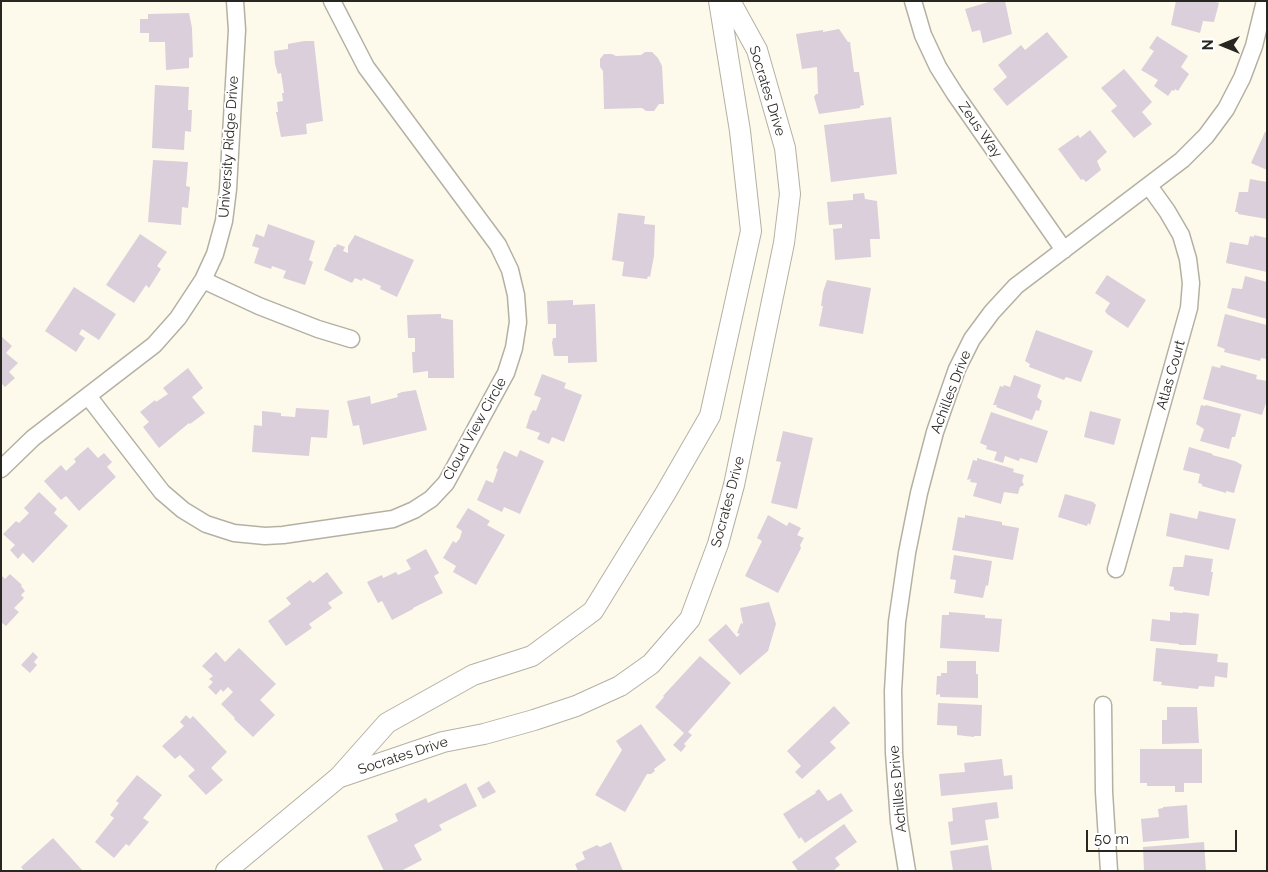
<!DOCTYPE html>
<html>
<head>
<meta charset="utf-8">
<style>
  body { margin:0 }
  #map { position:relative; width:1268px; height:872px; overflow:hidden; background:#fdfaec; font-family:Raleway,sans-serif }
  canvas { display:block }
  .frame { position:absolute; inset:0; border:2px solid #282621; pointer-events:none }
  .north { position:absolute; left:1198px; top:20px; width:50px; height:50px; -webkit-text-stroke:4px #fff; paint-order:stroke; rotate:270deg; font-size:14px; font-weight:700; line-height:20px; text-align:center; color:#282621 }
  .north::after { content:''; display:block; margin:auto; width:18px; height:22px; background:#282621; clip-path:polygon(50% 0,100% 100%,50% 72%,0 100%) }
  .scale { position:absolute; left:1086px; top:830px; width:151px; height:22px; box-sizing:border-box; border:2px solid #282621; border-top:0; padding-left:6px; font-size:15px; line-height:18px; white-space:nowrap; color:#282621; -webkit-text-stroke:4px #fff; paint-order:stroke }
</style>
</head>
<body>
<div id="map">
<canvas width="1268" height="872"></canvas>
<div class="frame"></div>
<div class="north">N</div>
<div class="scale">50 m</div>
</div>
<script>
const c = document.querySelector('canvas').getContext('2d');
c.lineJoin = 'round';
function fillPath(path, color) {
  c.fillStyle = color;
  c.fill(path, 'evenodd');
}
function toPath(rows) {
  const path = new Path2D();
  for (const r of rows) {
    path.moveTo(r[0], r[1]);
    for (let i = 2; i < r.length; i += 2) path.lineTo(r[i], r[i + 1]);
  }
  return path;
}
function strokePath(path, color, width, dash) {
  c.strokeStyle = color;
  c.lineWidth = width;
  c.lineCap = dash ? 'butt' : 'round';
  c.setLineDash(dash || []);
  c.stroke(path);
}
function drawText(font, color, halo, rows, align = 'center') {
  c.font = font + ' Raleway,sans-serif';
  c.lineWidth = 4;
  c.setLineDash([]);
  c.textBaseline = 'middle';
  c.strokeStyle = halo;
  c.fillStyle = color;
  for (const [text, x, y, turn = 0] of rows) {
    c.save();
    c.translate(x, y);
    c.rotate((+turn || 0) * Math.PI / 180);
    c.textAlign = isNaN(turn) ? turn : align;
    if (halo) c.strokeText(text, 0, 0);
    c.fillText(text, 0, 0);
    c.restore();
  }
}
fillPath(toPath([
  [992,1,1005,1,1012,34,983,43,980,30,972,32,965,9],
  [1176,1,1214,1,1219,3,1214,22,1203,21,1200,33,1171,25],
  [189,13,192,28,193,57,189,58,189,68,166,70,165,42,149,42,149,33,140,33,140,19,148,19,148,14],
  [839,29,848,42,850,42,854,72,859,72,864,105,860,106,860,108,819,114,814,97,816,94,818,94,817,67,802,69,796,34,823,30,823,32],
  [1047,32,1068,57,1007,106,993,89,1007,77,998,65,1021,45,1025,50],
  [1157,36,1188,56,1181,67,1189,74,1178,91,1175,89,1174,91,1172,90,1168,96,1154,86,1158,80,1141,70,1154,51,1149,48],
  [304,41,314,41,323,121,306,124,307,134,281,137,276,112,278,112,277,102,283,101,282,93,284,93,281,73,278,74,275,64,274,51,288,49,288,44],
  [645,52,652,52,658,58,662,66,664,104,659,104,654,111,646,111,642,108,604,109,603,71,600,67,600,59,604,54,612,54,616,56,641,55],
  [1124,69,1152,102,1142,112,1152,124,1134,138,1111,111,1117,106,1101,88],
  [155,85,189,87,188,110,192,110,191,132,185,131,184,150,152,148],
  [891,117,897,174,831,182,824,125],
  [1090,130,1107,152,1097,161,1101,170,1086,182,1083,179,1081,180,1058,149,1078,135,1080,138],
  [1265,132,1267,132,1267,170,1251,163],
  [153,160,188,162,186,186,190,187,188,208,182,207,181,225,148,222],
  [1250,179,1267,182,1267,219,1238,214,1238,212,1235,212,1239,192,1248,192],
  [864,193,865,199,877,201,880,239,870,239,871,257,835,260,833,229,842,228,842,224,829,225,827,202,853,200,853,194],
  [618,213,645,216,644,224,655,225,654,256,650,277,648,276,647,279,622,276,624,262,612,260],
  [268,224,315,241,309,260,313,262,305,285,283,278,286,271,272,266,271,269,254,263,259,248,252,246,256,234,264,237],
  [140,234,167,252,157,266,161,269,149,288,146,285,134,303,106,285],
  [355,235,414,260,397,297,380,289,381,286,363,278,362,281,355,278,352,283,324,270,334,247,336,247,337,244,345,247,343,251,348,253,348,246],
  [1254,235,1267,238,1267,272,1226,263,1230,242,1248,245,1250,236,1254,237],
  [1107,275,1146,300,1128,328,1107,314,1105,311,1110,303,1095,293],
  [1245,276,1267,282,1267,319,1227,308,1232,288,1242,289],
  [827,280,871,288,863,334,819,326,823,306,821,306,823,292],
  [74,287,116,314,99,340,82,329,79,334,85,338,76,352,45,331],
  [573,300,573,305,595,304,597,362,568,363,568,356,554,356,552,343,553,338,556,338,556,324,548,324,547,301],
  [441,314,441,318,453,320,454,378,428,378,428,371,413,373,412,352,415,352,415,338,408,338,407,315],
  [1225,314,1267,325,1267,359,1261,358,1260,361,1224,352,1225,349,1217,346],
  [1036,330,1093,351,1081,382,1066,377,1064,380,1029,367,1030,364,1025,361],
  [1,336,12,346,6,353,18,363,9,372,15,378,5,387,1,383],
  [1221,365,1257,375,1256,379,1267,381,1267,400,1262,415,1203,399,1212,366,1220,368],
  [188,368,203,388,192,397,205,413,190,424,189,423,159,448,143,427,149,422,140,412,155,400,156,402,168,394,163,388],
  [542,374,566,383,564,388,582,395,564,442,552,437,549,444,537,439,540,433,526,428,530,415,533,410,536,411,541,398,534,395],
  [1014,375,1041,385,1037,397,1042,401,1039,411,1036,410,1032,420,996,407,997,405,993,405,1000,386,1003,387,1004,385,1010,387],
  [416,390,427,430,363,445,359,425,353,426,347,401,370,396,371,404,398,397,397,394,402,392],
  [1201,405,1205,406,1206,405,1241,414,1235,437,1232,437,1229,449,1200,441,1204,429,1196,424],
  [296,408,329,410,327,438,311,437,309,456,252,452,254,425,262,426,262,411,281,413,281,416,295,417],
  [1090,411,1121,419,1114,445,1084,437],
  [991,412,1048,431,1037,463,1020,458,1019,461,1005,456,1003,463,994,460,997,452,986,449,987,446,980,443],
  [783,431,813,438,797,509,771,503,781,462,776,461],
  [88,447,98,458,104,453,112,462,107,467,116,477,79,511,66,496,61,500,44,481,61,465,66,471,76,462,74,459],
  [1189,447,1213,454,1212,455,1235,461,1242,465,1234,493,1226,491,1226,493,1202,486,1202,484,1198,483,1200,474,1183,470],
  [520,450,544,461,520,514,504,507,502,512,477,500,486,480,493,483,498,469,496,468,504,451,517,457],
  [977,458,1014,469,1013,472,1024,475,1022,481,1024,485,1020,487,1018,494,1004,492,1001,504,973,496,977,483,970,482,971,479,967,480,973,460,977,461],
  [39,492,57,509,54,513,68,526,33,563,23,553,18,559,10,550,15,545,3,534,16,521,19,523,29,513,24,508],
  [1065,494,1093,502,1096,505,1090,525,1088,523,1087,526,1058,517],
  [468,508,490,521,487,525,505,535,476,585,453,572,456,566,443,558,453,541,456,543,460,538,462,531,456,527],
  [1199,511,1236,519,1229,550,1166,536,1170,513,1197,519],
  [768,515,787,526,789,522,801,528,797,535,804,538,800,545,801,548,778,593,745,576,762,541,757,538],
  [965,515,1002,522,1002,525,1019,528,1013,560,952,550,958,517,965,518],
  [426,549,439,573,434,576,443,593,413,608,413,609,392,620,382,601,378,603,367,582,382,575,383,578,396,572,398,575,411,569,406,560],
  [954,555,992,561,988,586,986,585,983,598,954,593,956,580,950,579],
  [1185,555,1213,559,1211,572,1213,572,1209,596,1174,590,1174,587,1169,586,1173,567,1183,567],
  [327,572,343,593,328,603,332,608,309,624,312,628,286,646,268,621,291,604,286,598,310,580,313,583],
  [10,574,22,585,21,586,25,591,21,595,24,598,14,608,19,612,6,626,1,622,1,575,5,579],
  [769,602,776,624,768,651,740,675,708,640,726,624,737,637,740,634,737,633,741,623,743,624,740,608],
  [949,612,985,615,985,618,1002,619,999,652,940,648,942,615,949,615],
  [1170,612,1183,613,1183,612,1199,614,1196,645,1179,645,1179,644,1150,641,1152,619,1170,621],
  [239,648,276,684,260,700,275,715,253,737,234,719,235,718,221,704,233,692,228,687,223,692,221,689,216,695,208,687,213,682,209,679,213,676,202,666,216,652,225,662],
  [1156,648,1218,654,1217,662,1228,663,1227,678,1215,676,1214,687,1199,686,1198,689,1161,685,1162,682,1153,681],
  [33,652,38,657,34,662,37,665,30,673,21,665],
  [700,656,731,683,688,732,692,735,684,744,686,746,681,752,673,745,684,733,655,707,664,697,663,696],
  [947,661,976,661,976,674,978,674,978,698,940,697,940,694,936,695,937,676,941,676,941,673,947,673],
  [938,703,982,705,981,736,974,736,974,737,957,735,957,726,937,725],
  [834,706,850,723,830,742,836,748,802,779,795,772,801,766,787,751],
  [1167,707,1197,707,1199,743,1162,744,1162,720,1167,720],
  [186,715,190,719,193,716,227,752,211,768,223,780,206,795,188,776,195,770,180,755,175,759,162,746,184,726,180,722],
  [641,724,666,760,654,769,655,771,651,774,647,774,625,812,595,795,622,750,616,741],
  [1140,749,1202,749,1202,783,1184,783,1184,792,1175,792,1175,786,1147,786,1147,783,1140,783],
  [1002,759,1004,776,1012,775,1013,789,941,796,939,774,965,772,964,763],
  [137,775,162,795,143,818,149,822,129,846,126,844,114,858,95,842,114,818,110,815,119,803,116,801],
  [489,781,496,792,483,799,477,788],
  [466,783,477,806,439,825,442,830,414,845,422,860,401,871,384,871,367,836,398,821,395,814,426,798,428,803],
  [819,789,828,801,841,793,853,811,805,843,801,837,799,839,783,814,816,793,815,792],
  [997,802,999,818,985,820,988,840,951,845,948,822,953,821,952,808],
  [1187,805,1189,838,1143,842,1141,819,1159,817,1158,809,1163,808,1163,807],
  [844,824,857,842,835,858,840,865,833,871,798,871,792,862],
  [53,838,83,871,24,871,21,867],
  [611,842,623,871,578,871,575,864,585,859,582,852,597,845,600,847],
  [1204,842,1206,871,1144,871,1143,847],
  [988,845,992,870,953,871,950,851]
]), '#dacfda');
const minor = toPath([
  [913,1,923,35,938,67,955,94,1064,250],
  [203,280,259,306,318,329,351,339],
  [88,396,162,492,183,510,206,524,234,533,265,536,283,535,393,519,414,510,431,499,446,483,506,373,514,348,518,322,516,295,510,270,498,245,366,67,332,1],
  [1,469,33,438,154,345,178,318,203,280,215,254,224,221,228,189,237,30,235,1],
  [1116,569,1189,308,1191,283,1188,259,1181,235,1167,211,1149,186],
  [1103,705,1104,792,1109,871],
  [907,871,899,822,894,753,893,691,897,622,907,553,919,493,935,432,957,369,972,339,992,312,1016,286,1182,160,1206,136,1226,109,1242,78,1254,46,1265,1]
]);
const tertiary = toPath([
  [340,777,443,742,484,734,534,720,576,706,620,686,651,664,690,619,718,544,734,485,784,243,790,194,785,148,757,50,730,1],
  [226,871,339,777,387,723,473,675,532,656,593,611,665,494,710,416,751,231,740,131,719,1]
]);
strokePath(minor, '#b4b1a3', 19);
strokePath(tertiary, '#b4b1a3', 22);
strokePath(minor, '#fff', 16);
strokePath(tertiary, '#fff', 20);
drawText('14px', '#282621', '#fff', [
  ["Socrates Drive",767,91,73],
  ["Zeus Way",980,130,55],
  ["University Ridge Drive",229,147,-86],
  ["Atlas Court",1171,375,-74],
  ["Achilles Drive",951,392,-69],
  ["Cloud View Circle",475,429,-61],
  ["Socrates Drive",728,502,-75],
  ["Socrates Drive",403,756,-18],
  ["Achilles Drive",898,789,-95]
]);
</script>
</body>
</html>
